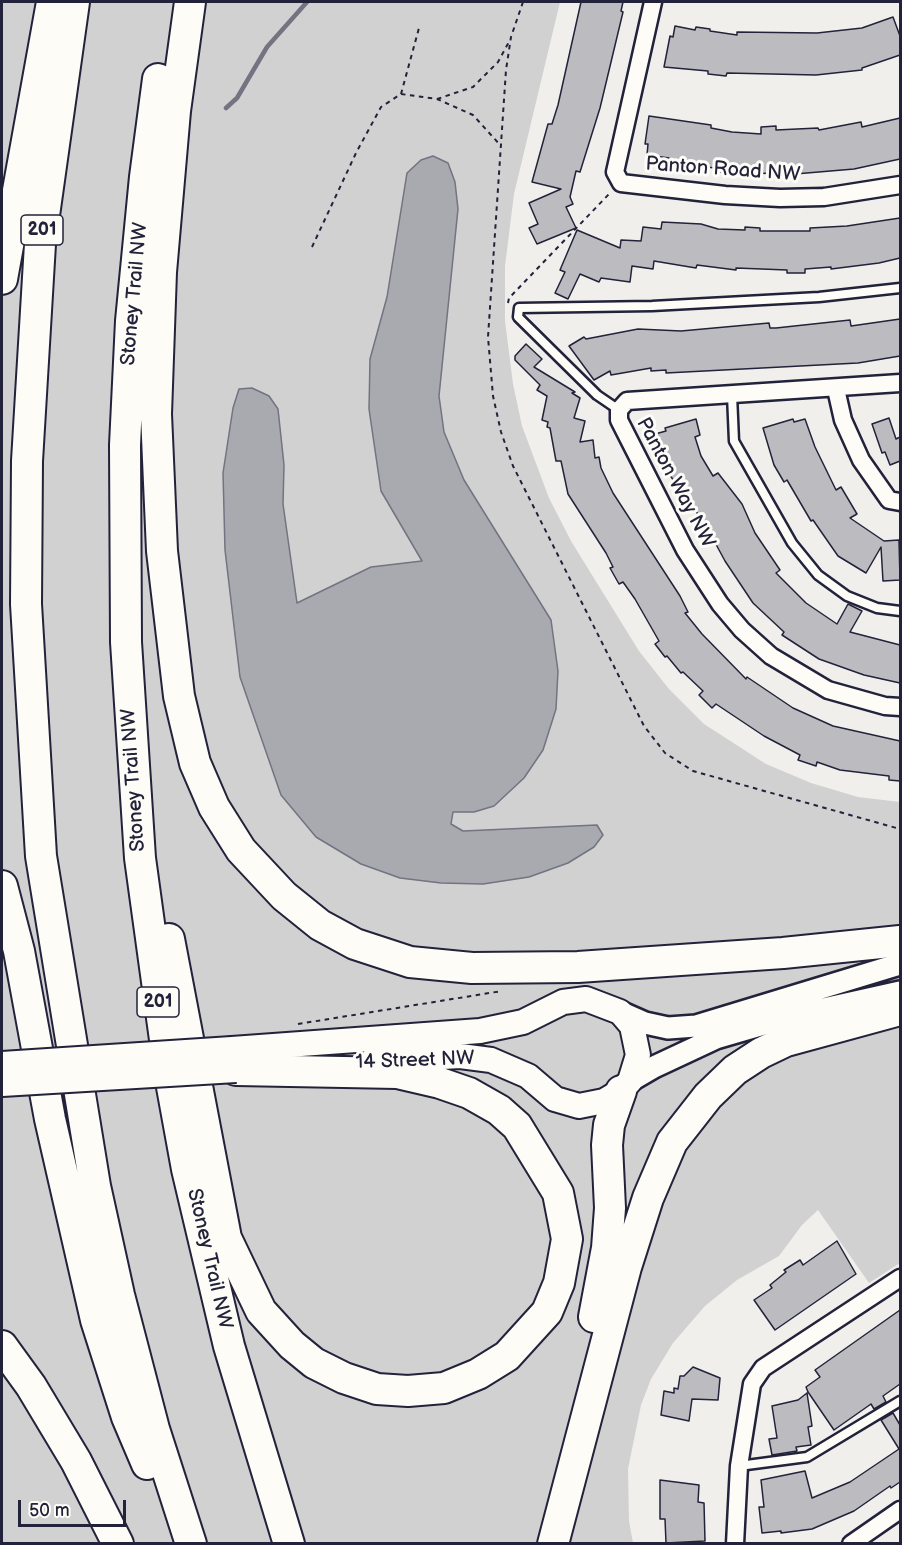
<!DOCTYPE html>
<html>
<head>
<meta charset="utf-8">
<style>
  body { margin:0 }
  #map { position:relative; width:902px; height:1545px; overflow:hidden; background:#f0efec; font-family:"Balsamiq Sans",sans-serif }
  canvas { display:block }
  .frame { position:absolute; inset:0; border:3px solid #22223b; pointer-events:none }
  .scale { position:absolute; left:18px; top:1500px; width:108px; height:27px; box-sizing:border-box; border:3px solid #22223b; border-top:0; padding-left:8px; font-size:18px; line-height:21px; white-space:nowrap; color:#22223b; -webkit-text-stroke:4px #fdfcf7; paint-order:stroke }
</style>
</head>
<body>
<div id="map">
<canvas width="902" height="1545"></canvas>
<div class="frame"></div>
<div class="scale">50 m</div>
</div>
<script>
const c = document.querySelector('canvas').getContext('2d');
c.lineJoin = 'round';
function fillPath(path, color) {
  c.fillStyle = color;
  c.fill(path, 'evenodd');
}
function toPath(rows) {
  const path = new Path2D();
  for (const r of rows) {
    path.moveTo(r[0], r[1]);
    for (let i = 2; i < r.length; i += 2) path.lineTo(r[i], r[i + 1]);
  }
  return path;
}
function strokePath(path, color, width, dash) {
  c.strokeStyle = color;
  c.lineWidth = width;
  c.lineCap = dash ? 'butt' : 'round';
  c.setLineDash(dash || []);
  c.stroke(path);
}
function drawText(font, color, halo, rows, align = 'center') {
  c.font = font + ' "Balsamiq Sans",sans-serif';
  c.lineWidth = 6;
  c.setLineDash([]);
  c.textBaseline = 'middle';
  c.strokeStyle = halo;
  c.fillStyle = color;
  for (const [text, x, y, turn = 0] of rows) {
    c.save();
    c.translate(x, y);
    c.rotate((+turn || 0) * Math.PI / 180);
    c.textAlign = isNaN(turn) ? turn : align;
    if (halo) c.strokeText(text, 0, 0);
    c.fillText(text, 0, 0);
    c.restore();
  }
}
fillPath(toPath([
  [2,2,560,2,514,194,505,266,505,321,513,384,522,426,549,498,571,541,639,651,669,689,704,724,766,764,811,783,858,797,900,802,900,1263,869,1283,818,1210,802,1225,779,1256,737,1280,705,1306,673,1343,651,1379,641,1405,628,1469,629,1521,633,1543,2,1544]
]), '#d2d1d1');
const water = toPath([
  [433,156,448,163,455,182,458,209,439,396,444,432,464,480,551,620,558,671,556,709,543,750,524,778,494,806,474,812,453,812,451,824,463,831,597,825,603,835,594,847,568,863,529,877,483,884,441,883,400,878,361,864,316,837,281,795,240,677,225,550,223,473,233,408,239,389,252,388,269,396,278,409,284,465,283,504,297,603,371,567,422,561,381,491,369,409,370,359,387,297,407,173,421,160,433,156]
]);
fillPath(water, '#a9a9b0');
strokePath(water, '#737381', 1.5);
strokePath(toPath([
  [226,108,237,98,267,47,307,2]
]), '#737381', 4.5);
const building = toPath([
  [581,2,623,2,621,11,623,12,600,108,580,172,576,171,570,197,573,204,566,207,576,228,537,244,529,228,538,224,529,203,561,189,532,182,548,124,552,124,558,105,581,2],
  [893,17,900,36,900,55,862,68,862,70,816,75,727,73,726,76,708,74,708,71,664,67,670,36,673,37,675,26,695,30,696,27,710,29,710,31,737,35,737,32,817,33,862,28,893,17],
  [649,116,711,125,711,128,732,132,761,134,761,127,776,126,776,130,818,128,819,130,861,122,862,127,900,118,900,159,854,169,795,174,748,173,747,175,714,171,715,168,671,163,669,158,647,155,648,144,645,144,649,116],
  [900,218,900,258,879,263,831,269,831,267,805,269,805,273,787,273,787,270,736,268,736,270,697,265,696,268,654,261,653,269,632,266,630,282,601,278,599,282,580,274,568,299,555,293,565,272,560,270,577,230,620,248,621,240,641,241,643,227,661,229,662,222,701,224,718,229,745,230,745,227,760,228,760,231,810,231,810,228,847,226,900,218],
  [900,319,900,356,858,363,666,373,666,370,651,371,651,368,611,375,610,371,594,380,569,346,584,337,586,339,638,329,681,331,769,323,770,328,776,328,850,320,851,326,900,319],
  [526,344,542,359,534,367,575,392,572,393,580,398,574,418,585,421,580,442,593,440,595,458,599,457,601,468,613,493,680,596,688,612,685,613,702,634,746,679,747,677,793,708,833,726,900,741,900,781,889,780,889,776,840,770,817,762,816,766,798,760,800,755,764,736,716,704,712,708,699,695,703,691,683,672,681,673,667,656,665,657,655,644,659,641,635,599,623,582,619,584,610,568,613,567,606,553,568,494,561,461,556,461,550,428,547,427,548,422,542,420,547,396,537,390,540,385,515,360,515,356,526,344],
  [889,418,896,439,900,437,900,461,890,465,885,452,882,453,872,424,889,418],
  [696,419,700,435,695,437,701,456,713,476,718,473,742,504,755,533,780,570,776,573,806,603,837,624,848,604,862,611,850,632,900,645,900,683,864,675,819,659,782,635,784,632,753,603,725,561,705,524,664,467,655,434,666,431,665,428,696,419],
  [793,419,794,422,805,419,815,447,836,490,841,487,857,514,850,518,884,541,899,540,900,580,883,581,881,547,866,573,838,556,813,520,811,521,787,480,784,482,774,465,763,428,793,419],
  [837,1241,856,1274,775,1330,754,1300,772,1288,770,1285,786,1272,784,1270,800,1260,803,1265,837,1241],
  [900,1310,900,1384,883,1396,886,1402,874,1409,871,1404,834,1430,808,1392,806,1387,820,1377,815,1370,900,1310],
  [693,1367,720,1378,718,1400,692,1399,689,1421,661,1415,664,1391,674,1393,674,1388,678,1389,680,1376,684,1376,693,1367],
  [807,1393,812,1426,808,1427,811,1445,796,1447,797,1451,772,1455,769,1439,777,1438,772,1406,798,1400,807,1393],
  [893,1413,900,1425,900,1482,891,1488,890,1486,854,1511,812,1529,781,1533,781,1531,762,1533,759,1507,764,1507,761,1480,805,1471,812,1498,850,1482,899,1449,881,1420,893,1413],
  [660,1480,699,1485,698,1502,704,1503,705,1541,666,1543,665,1519,660,1519,660,1480]
]);
fillPath(building, '#bcbcc0');
strokePath(building, '#22223b', 1.5);
const service = toPath([
  [732,395,734,441,792,543,818,575,847,596,877,608,900,611],
  [619,410,597,395,518,317,519,308,652,306,819,297,900,288],
  [739,1466,807,1457,900,1401]
]);
const minor = toPath([
  [653,2,615,172,621,183,725,195,780,198,824,197,900,185],
  [900,383,627,401,619,410,619,420,685,550,720,604,742,630,771,656,828,690,885,706,900,707],
  [836,389,843,420,861,460,889,500,900,502],
  [735,1544,739,1466,752,1384,763,1368,900,1278],
  [851,1544,900,1510]
]);
const tertiary = toPath([
  [620,1012,645,1023,668,1028,696,1026,900,964],
  [630,1081,654,1067,716,1038,788,1017,900,992]
]);
const secondary = toPath([
  [232,1049,480,1031,523,1022,563,1002,586,999,620,1012,632,1026,638,1055,630,1081,621,1091,604,1101,579,1106,555,1099,528,1076,491,1060,460,1056,372,1061]
]);
const motorway = toPath([
  [74,2,40,244,27,461,26,604,41,856,95,1186,119,1295,154,1429,191,1544],
  [190,2,175,111,161,272,156,414,162,551,179,696,195,763,214,807,241,850,284,896,320,925,355,944,410,962,472,968,578,967,783,953,900,941],
  [158,79,145,177,131,321,125,445,126,642,140,858,170,1076,187,1169,229,1346,289,1544],
  [2,279,52,2],
  [2,886,19,951,50,1119,96,1320,127,1417,147,1464],
  [169,939,226,1238,261,1311,292,1345,314,1363,344,1378,377,1389,408,1391,444,1388,478,1374,507,1356,547,1312,559,1283,567,1239,558,1193,517,1126,499,1110,469,1093,440,1083,397,1073,236,1070],
  [594,1317,607,1248,610,1208,607,1145,609,1125,621,1091],
  [2,1346,31,1386,76,1461,118,1544],
  [553,1544,626,1267,648,1198,672,1142,708,1096,735,1070,761,1053,786,1041,900,1010]
]);
strokePath(service, '#22223b', 13);
strokePath(minor, '#22223b', 21);
strokePath(tertiary, '#22223b', 26);
strokePath(secondary, '#22223b', 28);
strokePath(motorway, '#22223b', 34);
strokePath(toPath([
  [523,2,511,37,506,70,488,337,493,396,501,432,513,466,644,726,665,753,693,771,900,829],
  [401,94,419,28],
  [437,99,473,87,498,62,510,40],
  [312,247,356,153,381,107,401,94,437,99,473,115,501,146],
  [508,303,509,298,610,193],
  [298,1024,502,991]
]), '#22223b', 2, [4.5, 4.5]);
strokePath(service, '#fdfcf7', 8);
strokePath(minor, '#fdfcf7', 16);
strokePath(tertiary, '#fdfcf7', 21);
strokePath(secondary, '#fdfcf7', 24);
strokePath(motorway, '#fdfcf7', 30);
const secondaryBridge = toPath([
  [2,1064,232,1049],
  [2,1084,236,1070]
]);
strokePath(secondaryBridge, '#22223b', 28, []);
strokePath(secondaryBridge, '#fdfcf7', 24);
for (const [x, y, w] of [
  [42,230,42],
  [158,1002,42]
]) {
  const box = new Path2D();
  box.roundRect(x - w / 2, y - 15, w, 30, 4.5);
  c.fillStyle = '#fdfcf7';
  c.fill(box);
  strokePath(box, '#22223b', 1.5);
}
drawText('bold 18px', '#22223b', null, [
  ["201",42,230],
  ["201",158,1002]
]);
drawText('20px', '#22223b', '#fdfcf7', [
  ["Panton Road NW",723,170,4],
  ["Stoney Trail NW",135,294,-85],
  ["Panton Way NW",675,483,62],
  ["Stoney Trail NW",134,780,-94],
  ["14 Street NW",415,1061,-2],
  ["Stoney Trail NW",209,1259,77]
]);
</script>
</body>
</html>
